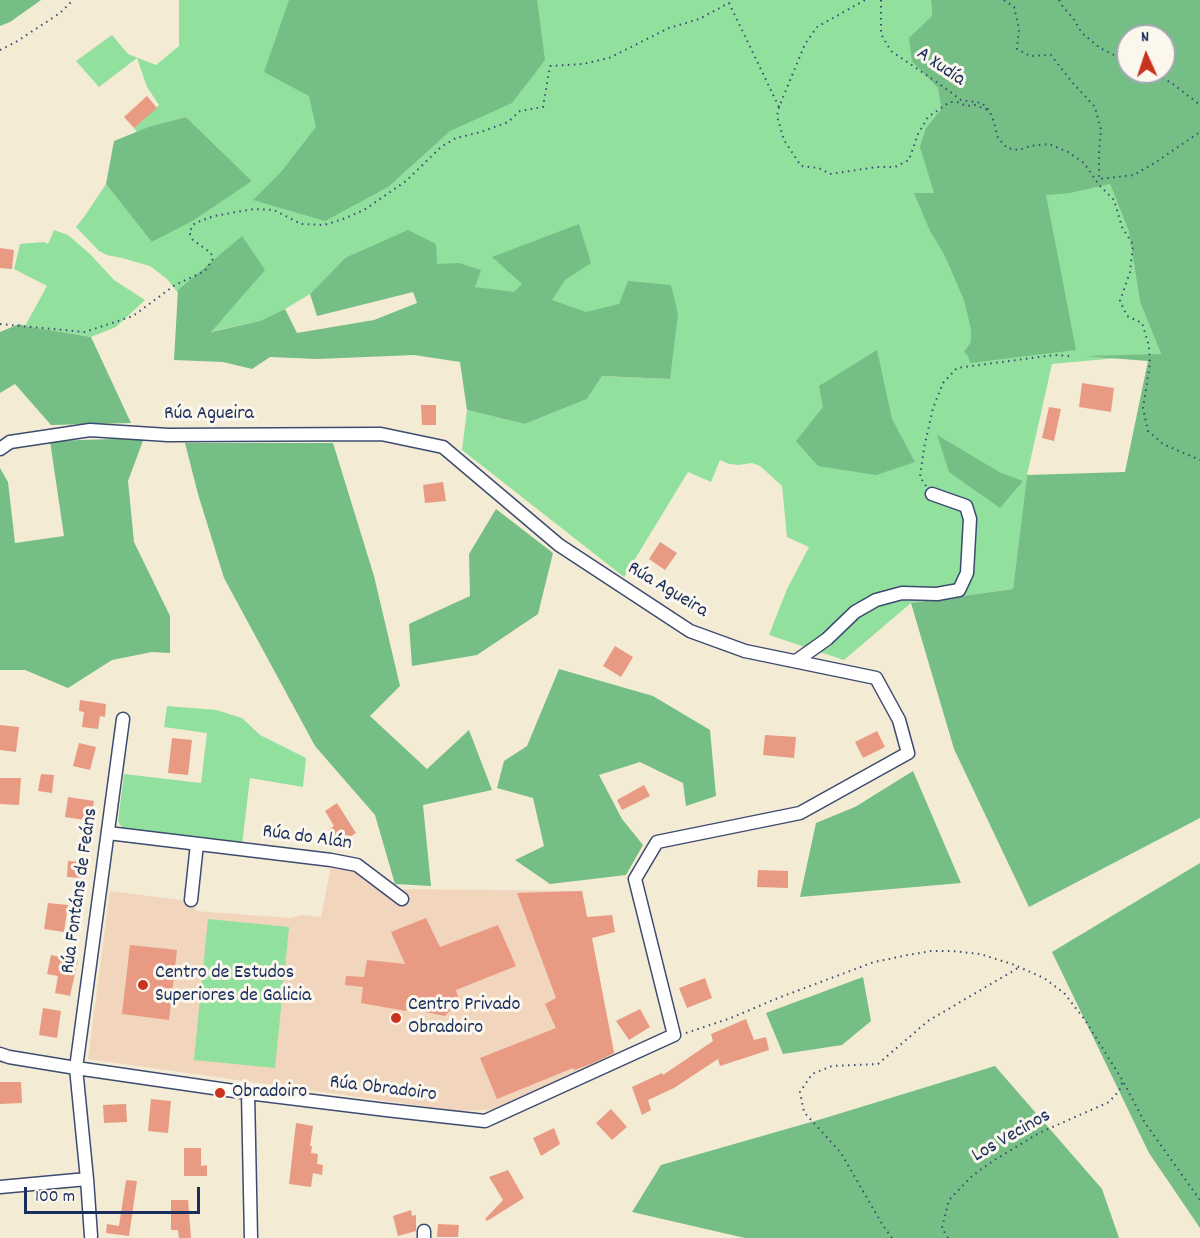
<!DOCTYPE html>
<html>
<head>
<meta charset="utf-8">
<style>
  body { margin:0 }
  #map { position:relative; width:1200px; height:1238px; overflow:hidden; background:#f4ebd5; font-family:Dekko,sans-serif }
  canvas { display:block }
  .north { position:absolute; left:1116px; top:24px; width:60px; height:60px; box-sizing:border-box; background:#fbf7ec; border:2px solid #a1a7b3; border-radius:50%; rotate:357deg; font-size:16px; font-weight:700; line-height:24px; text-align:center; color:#1b2f5e }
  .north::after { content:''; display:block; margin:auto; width:21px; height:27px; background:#c8321e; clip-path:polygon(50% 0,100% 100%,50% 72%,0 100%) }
  .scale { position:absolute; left:24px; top:1187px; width:176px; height:27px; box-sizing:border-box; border:3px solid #1b2f5e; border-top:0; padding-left:8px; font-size:18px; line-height:21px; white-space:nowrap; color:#1b2f5e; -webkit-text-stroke:4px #fbf7ec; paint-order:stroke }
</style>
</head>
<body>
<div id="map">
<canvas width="1200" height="1238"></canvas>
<div class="north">N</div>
<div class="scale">100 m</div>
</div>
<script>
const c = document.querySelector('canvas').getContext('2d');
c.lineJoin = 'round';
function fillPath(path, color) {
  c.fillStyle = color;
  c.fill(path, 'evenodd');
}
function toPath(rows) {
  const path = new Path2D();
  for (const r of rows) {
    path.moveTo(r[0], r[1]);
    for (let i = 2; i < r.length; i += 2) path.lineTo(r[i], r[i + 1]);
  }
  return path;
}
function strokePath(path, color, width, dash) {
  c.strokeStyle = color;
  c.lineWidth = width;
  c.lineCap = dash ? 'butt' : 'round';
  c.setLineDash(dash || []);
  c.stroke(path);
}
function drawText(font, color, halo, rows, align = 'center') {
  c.font = font + ' Dekko,sans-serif';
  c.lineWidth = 6;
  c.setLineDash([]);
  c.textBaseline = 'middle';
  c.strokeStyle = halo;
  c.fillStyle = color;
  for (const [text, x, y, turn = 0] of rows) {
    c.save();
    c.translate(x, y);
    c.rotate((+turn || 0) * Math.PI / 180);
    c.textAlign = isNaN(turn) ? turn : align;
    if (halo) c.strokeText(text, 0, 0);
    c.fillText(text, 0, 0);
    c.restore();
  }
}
fillPath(toPath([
  [331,866,350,867,393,889,582,891,615,1055,503,1109,458,1111,88,1059,110,891,196,902,195,911,291,918,302,915,321,917]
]), '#f1d5bd');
fillPath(toPath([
  [179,0,931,0,932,16,912,62,938,88,941,109,926,128,1071,193,1110,184,1129,232,1140,302,1161,354,1052,364,1027,475,1013,589,911,603,844,660,769,635,787,589,809,547,787,537,782,486,760,466,752,463,739,465,729,464,720,460,711,482,688,472,624,577,462,450,467,410,525,424,587,399,602,376,670,379,585,312,345,258,310,294,285,309,260,321,209,332,167,279,150,266,122,258,107,255,99,251,76,227,84,217,106,184,153,242,252,181,186,117,151,126,137,132,134,128,159,105,147,87,137,58,99,87,76,61,112,35,128,54,156,65,179,46],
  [54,230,68,235,90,254,114,280,145,300,116,327,91,337,25,326,47,286,14,269,20,244,44,242,48,244],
  [167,706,216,710,242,718,260,735,306,758,303,787,250,778,242,845,123,829,118,821,124,774,201,783,207,733,164,727],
  [208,919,289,927,275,1068,194,1060]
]), '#92e09e');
fillPath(toPath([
  [0,0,41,0,10,22,0,26],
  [289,0,537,0,545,60,512,103,450,131,388,187,325,221,253,200,281,172,316,127,309,96,264,72],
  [931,0,1200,0,1200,818,1029,907,954,749,911,603,1013,589,1027,475,1125,472,1148,361,1084,356,1161,354,1140,302,1129,232,1110,184,1071,193,1046,195,1076,350,970,363,968,356,964,352,971,342,971,329,964,300,945,256,930,231,914,193,934,193,920,147,926,128,941,109,938,88,912,62,909,38,932,16],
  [1128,36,1164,36,1164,72,1128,72],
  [186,117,252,181,194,220,152,242,106,184,114,141,151,126],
  [579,224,591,263,565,280,552,300,586,312,619,304,628,281,671,285,678,314,670,379,602,376,587,399,525,424,467,410,460,362,414,355,317,359,270,357,252,369,223,362,174,360,178,290,242,236,265,270,211,332,260,321,285,309,297,333,374,320,417,303,413,292,317,316,310,294,345,258,408,230,436,244,437,264,459,263,481,270,475,287,514,292,522,284,492,257],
  [19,324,25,326,91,337,131,423,51,425,15,384,0,393,0,332],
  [877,350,892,419,915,462,876,475,818,466,796,441,823,407,819,386],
  [937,435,1001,473,1023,481,1000,508,949,472],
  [144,438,128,481,134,542,170,616,170,653,152,652,112,660,68,688,25,670,0,670,0,468,8,482,15,543,64,536,50,441],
  [185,443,333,443,374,576,400,686,370,716,427,769,469,730,492,790,423,805,431,886,395,884,375,815,315,746,224,578,198,494],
  [496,509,553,553,538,614,477,655,412,666,409,624,470,596,469,554],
  [559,669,653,696,710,730,716,796,686,806,683,783,640,762,599,775,622,819,643,845,626,875,550,884,515,860,544,846,533,798,497,788,504,761,527,746],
  [913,771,961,883,800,897,816,823,855,807],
  [1200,863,1200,1228,1149,1153,1052,952],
  [863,977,871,1021,842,1045,783,1054,766,1013],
  [995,1066,1102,1189,1119,1238,745,1238,632,1212,661,1165,825,1118]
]), '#75be85');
fillPath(toPath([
  [147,96,157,108,134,128,124,117],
  [0,248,14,250,12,269,0,268],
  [1082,383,1114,388,1111,412,1079,407],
  [421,405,436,405,436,425,422,425],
  [1049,407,1061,409,1054,441,1042,438],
  [443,482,446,501,425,503,423,485],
  [660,542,677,553,665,570,649,559],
  [615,646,633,657,621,677,603,666],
  [80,700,106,704,105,717,100,716,98,729,82,727,84,712,79,711],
  [0,725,19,727,16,752,0,750],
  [877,731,885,747,863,758,855,742],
  [765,735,796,737,794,758,763,755],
  [172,738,192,740,188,775,168,773],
  [79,743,96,747,90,770,73,766],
  [41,774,54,775,52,793,38,791],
  [0,778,21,778,19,805,0,804],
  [644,785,650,796,622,810,617,800],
  [68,797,94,801,91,821,65,817],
  [337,803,356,833,337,845,328,830,334,826,325,811],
  [68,861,82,862,82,878,67,877],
  [758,870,788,871,788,888,757,887],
  [582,891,587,917,612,915,615,932,592,938,614,1053,591,1064,574,1070,573,1068,497,1099,480,1058,556,1028,545,1004,556,998,517,893],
  [48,903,68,905,64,932,44,929],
  [426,918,440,947,498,925,516,966,456,990,459,1000,445,1016,425,1012,420,1000,408,1004,406,1011,361,1003,363,987,345,985,346,976,364,977,367,960,405,964,391,932],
  [130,945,177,950,169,1020,122,1014],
  [51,955,78,960,70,996,55,993,58,976,47,974],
  [705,978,712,998,687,1008,679,988],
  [43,1008,61,1011,57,1038,39,1035],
  [640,1009,650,1027,629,1040,616,1021],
  [746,1019,754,1040,766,1037,769,1050,720,1066,718,1059,674,1088,648,1100,651,1110,642,1115,632,1087,662,1073,663,1075,713,1041,711,1034],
  [0,1082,21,1082,22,1103,0,1104],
  [151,1099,171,1101,168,1133,148,1131],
  [126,1104,127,1122,104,1123,103,1105],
  [611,1109,627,1127,612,1140,596,1123],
  [296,1123,313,1126,310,1146,312,1146,311,1153,318,1154,317,1164,323,1165,322,1175,313,1173,311,1187,289,1184],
  [554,1128,560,1144,541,1156,533,1138],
  [184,1148,201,1148,201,1166,207,1165,207,1176,184,1176],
  [508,1170,524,1198,487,1221,485,1219,503,1200,489,1177],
  [126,1180,137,1181,129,1236,106,1233,107,1224,119,1226],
  [171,1200,188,1200,191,1238,179,1238,178,1230,171,1230],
  [411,1210,412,1216,416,1215,416,1231,398,1236,393,1216],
  [438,1224,459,1225,458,1237,437,1237]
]), '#e89a83');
const minor = toPath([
  [0,449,10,442,90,430,168,435,381,434,443,447,559,545,690,631,745,651,876,678,899,720,908,753,800,813,657,842,635,879,674,1035,485,1121,386,1110,248,1093,76,1068,9,1057,0,1054],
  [796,661,827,639,855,612,876,600,902,593,937,594,959,590,967,573,970,519,966,506,932,494],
  [108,833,331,860,357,865,402,899],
  [191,900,197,844],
  [248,1093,251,1238],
  [0,1187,87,1179],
  [91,1236,87,1179,76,1068,123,719],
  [424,1238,424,1231]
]);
strokePath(minor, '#3c4b70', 15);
strokePath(toPath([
  [881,0,881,34,891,51,938,83,961,100,982,103,989,110,994,122,998,138,1007,148,1019,150,1030,146,1049,144,1068,152,1084,163,1099,185,1114,200,1122,227,1133,245,1130,272,1120,301,1127,316,1142,323,1149,346,1150,364,1143,408,1148,431,1163,444,1200,460],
  [1004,0,1014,7,1019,29,1017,49,1030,56,1051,55,1071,81,1095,107,1101,130,1099,153,1099,179,1134,175,1156,162,1200,132],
  [1059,0,1063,7,1073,18,1082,33,1100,48,1128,62],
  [0,50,16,42,60,13,73,0],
  [1152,72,1173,84,1200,105],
  [779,107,777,116,784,140,801,166,819,168,830,174,877,167,895,167,909,160,918,134,928,117,950,102,957,102,967,106,975,105,988,110],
  [0,324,85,332,133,316,175,285,205,271,213,259,211,253,193,240,189,232,195,223,214,216,254,209,274,210,301,224,324,225,343,219,364,210,406,181,441,147,456,138,481,132,508,122,520,111,543,107,550,66,583,64,609,58,669,28,699,19,729,3,779,107,805,44,817,27,865,0],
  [926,486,920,477,924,448,933,408,943,383,957,368,1054,355,1071,356],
  [686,1033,731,1018,778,998,874,962,908,955,931,951,952,951,980,954,1012,964,1044,978,1064,993,1085,1020,1123,1081,1145,1123,1200,1200],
  [892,1238,882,1224,841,1153,804,1112,800,1092,812,1074,832,1066,878,1064,928,1021,1018,968],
  [948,1238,942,1228,949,1200,972,1176,993,1161,1039,1133,1109,1102,1119,1091,1123,1081]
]), '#3c4b70', 2, [1.5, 4.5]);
strokePath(minor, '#fff', 12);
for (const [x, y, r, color] of [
  [143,985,6,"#c8321e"],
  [396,1018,6,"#c8321e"],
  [220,1093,6,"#c8321e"]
]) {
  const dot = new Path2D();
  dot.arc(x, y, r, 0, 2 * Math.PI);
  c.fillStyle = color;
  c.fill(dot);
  strokePath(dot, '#fbf7ec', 2);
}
drawText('20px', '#1b2f5e', '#fbf7ec', [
  ["A Xudía",940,68,34],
  ["Rúa Agueira",209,415],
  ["Rúa Agueira",667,591,31],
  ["Rúa do Alán",307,839,8],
  ["Rúa Fontáns de Feáns",81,891,-82],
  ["Rúa Obradoiro",383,1090,7],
  ["Los Vecinos",1012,1137,-30]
]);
drawText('20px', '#1b2f5e', '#fbf7ec', [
  ["Centro de Estudos",155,974],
  ["Superiores de Galicia",155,997],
  ["Centro Privado",408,1006],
  ["Obradoiro",408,1029],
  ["Obradoiro",232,1093]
], 'left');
</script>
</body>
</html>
